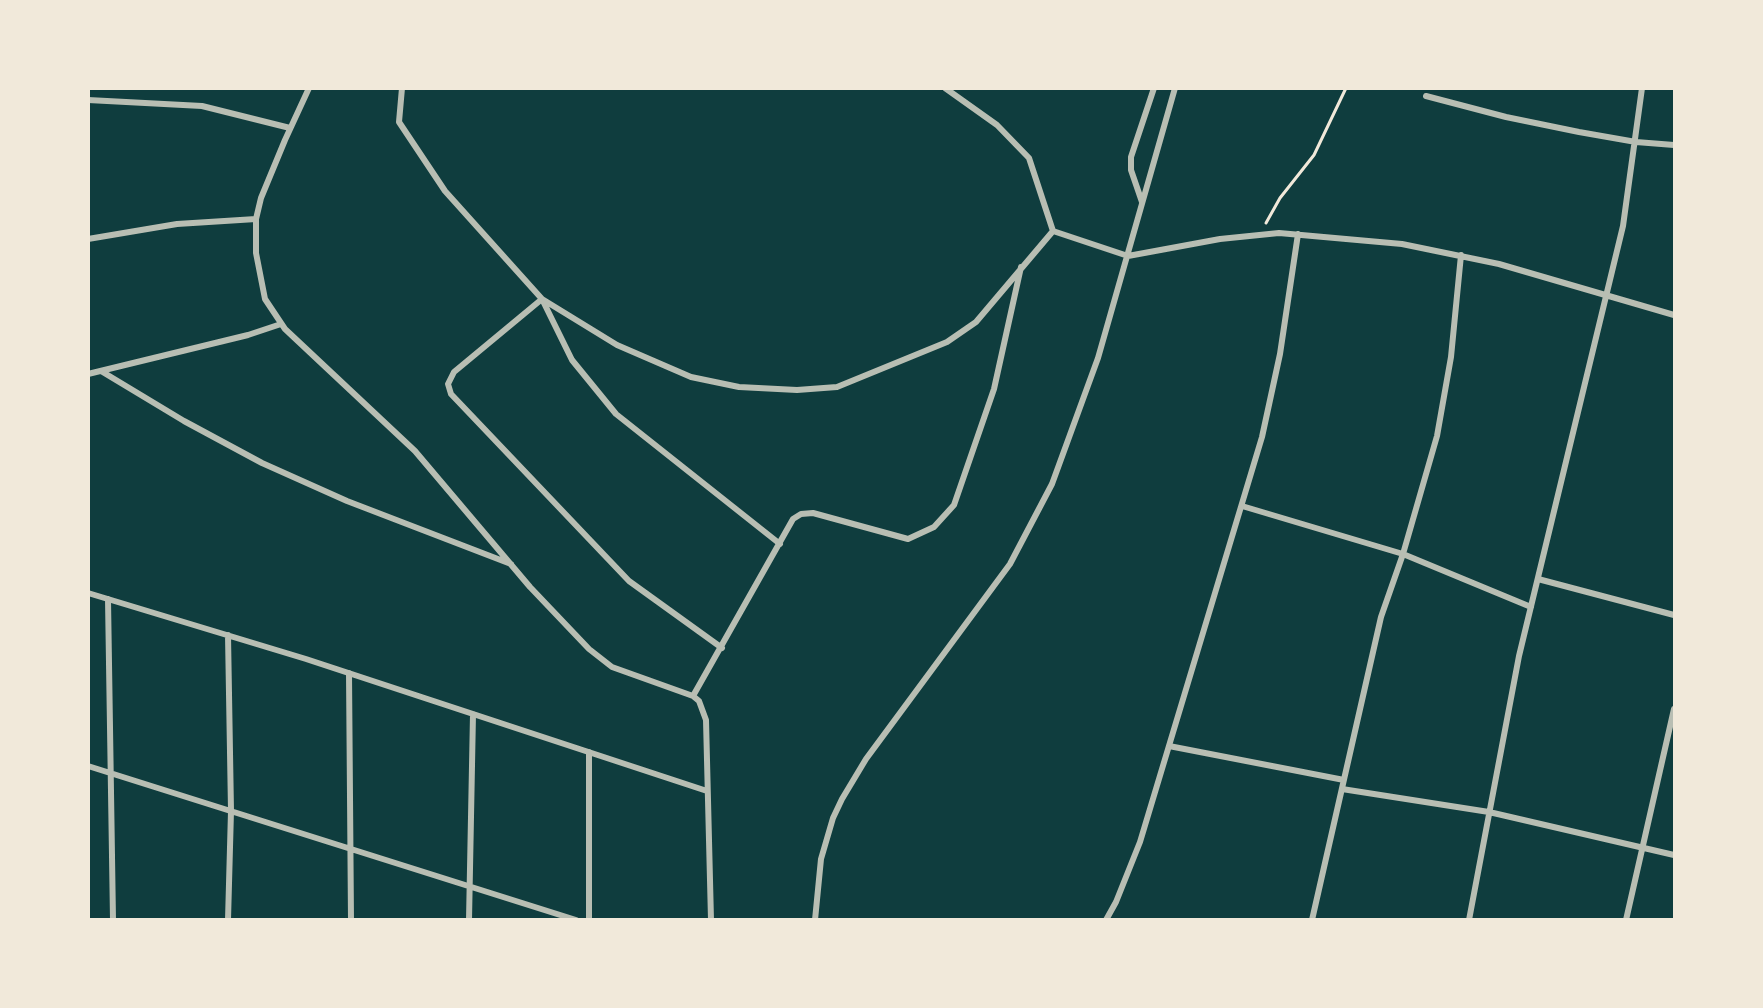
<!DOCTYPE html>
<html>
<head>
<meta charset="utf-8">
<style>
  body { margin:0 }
  #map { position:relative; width:1763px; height:1008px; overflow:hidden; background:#0f3d3e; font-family:"Libre Baskerville",serif }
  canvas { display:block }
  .frame { position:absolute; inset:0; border:90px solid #f1e9da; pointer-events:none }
</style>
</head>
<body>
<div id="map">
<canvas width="1763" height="1008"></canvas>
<div class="frame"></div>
</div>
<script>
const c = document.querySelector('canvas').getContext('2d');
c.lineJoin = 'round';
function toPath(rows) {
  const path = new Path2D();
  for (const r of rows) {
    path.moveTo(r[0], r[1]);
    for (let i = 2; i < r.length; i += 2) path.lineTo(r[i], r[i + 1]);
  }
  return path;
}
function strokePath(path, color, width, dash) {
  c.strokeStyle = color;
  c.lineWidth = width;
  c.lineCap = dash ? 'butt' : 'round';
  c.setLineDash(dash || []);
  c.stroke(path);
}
strokePath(toPath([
  [1266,223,1280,198,1314,155,1346,88]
]), '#f1e9da', 3);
strokePath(toPath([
  [309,88,285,140,261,198,256,219,256,253,265,299,285,329,415,451,530,587,589,649,612,667,693,696,699,701,706,720,711,920],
  [402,88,399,122,445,191,542,299,617,345,691,377,739,387,797,390,837,387,947,342,976,322,1053,231],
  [945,88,997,125,1029,158,1053,231],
  [1426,96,1506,117,1579,132,1636,142,1674,145],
  [88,100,202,106,290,128],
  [1142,202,1131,170,1131,157,1154,88],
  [1053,231,1128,256,1220,239,1279,233,1402,244,1499,264,1674,315],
  [88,239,177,224,256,219],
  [101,371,184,421,262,463,347,501,511,564],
  [88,374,248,335,281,324],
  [1242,506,1403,554,1531,607],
  [1538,579,1674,615],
  [88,593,306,659,707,791],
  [108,599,113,920],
  [228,635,231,811,228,920],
  [722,648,629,581,451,394,448,384,454,372,542,299,572,360,616,414,780,544],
  [349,673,351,920],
  [693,696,793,519,801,514,813,513,908,539,934,527,954,505,994,389,1021,267],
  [1169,746,1344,780],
  [589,752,589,920],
  [88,766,576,920],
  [1342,789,1489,812,1674,855],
  [469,920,473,714],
  [815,920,821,859,833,818,842,799,866,759,1010,564,1052,484,1098,358,1175,88],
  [1106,920,1116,902,1140,842,1262,437,1280,354,1298,234],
  [1312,920,1381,617,1403,554,1437,436,1451,357,1461,255],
  [1469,920,1519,656,1623,226,1642,88],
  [1626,920,1674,709]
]), '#b8beb3', 6);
</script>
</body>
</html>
